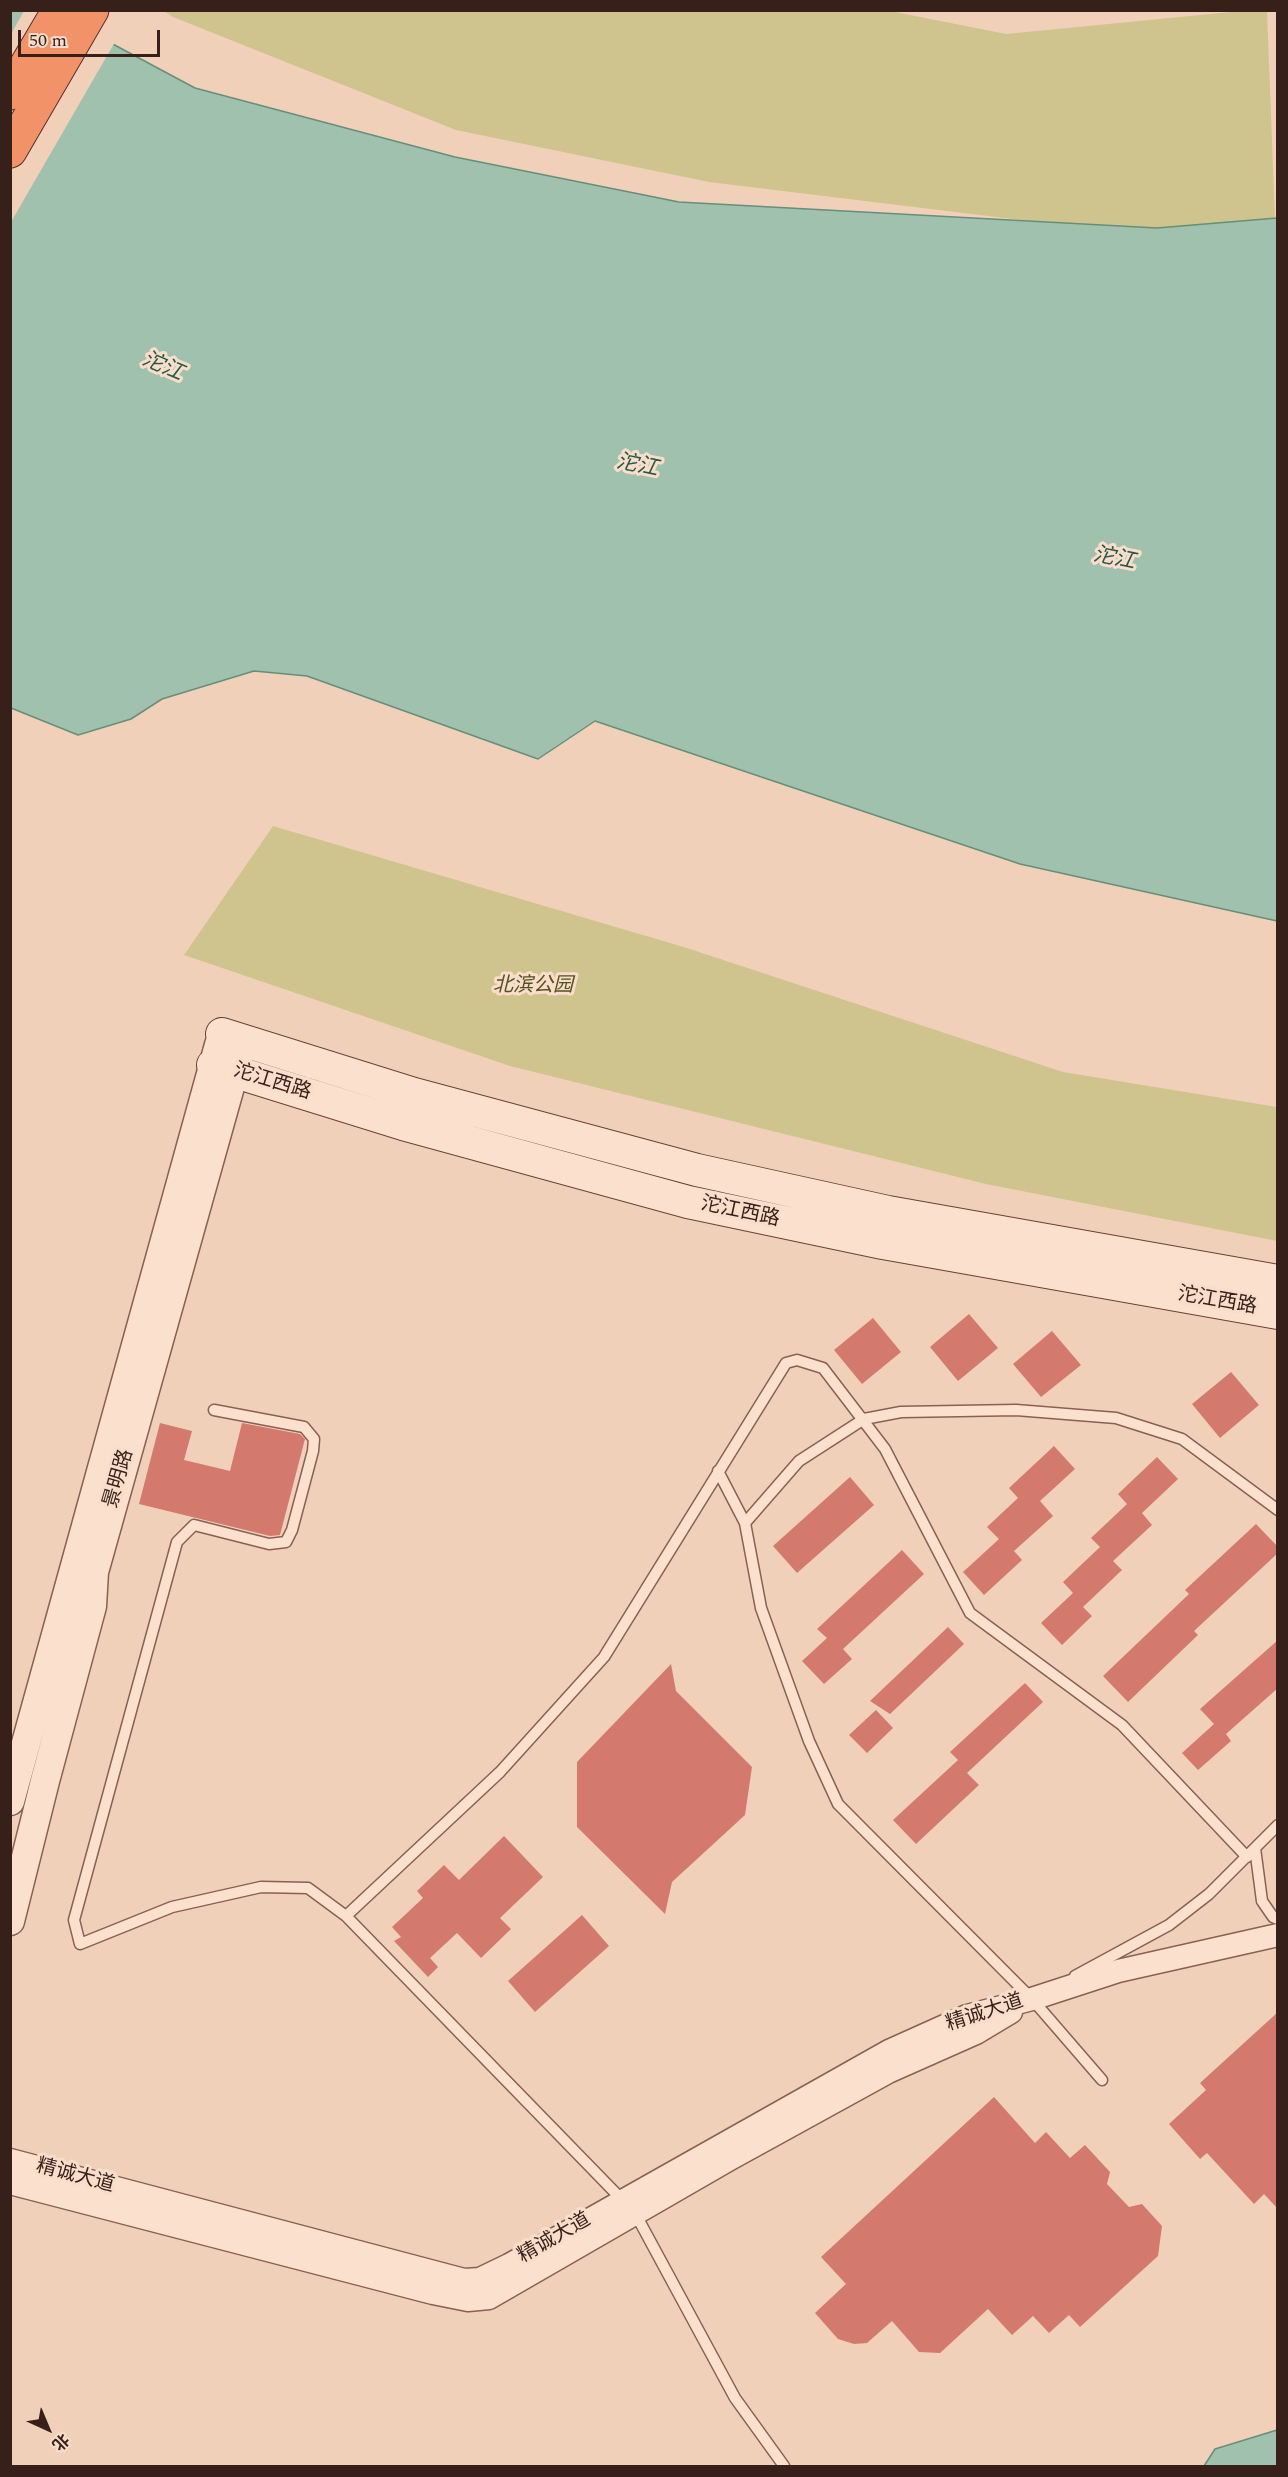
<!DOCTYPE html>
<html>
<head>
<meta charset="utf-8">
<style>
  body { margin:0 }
  #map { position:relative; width:1288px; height:2477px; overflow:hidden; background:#f1d0ba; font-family:Spectral,"Noto Sans SC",serif }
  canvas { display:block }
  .frame { position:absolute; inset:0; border:12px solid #371f1a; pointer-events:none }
  .north { position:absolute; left:18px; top:2399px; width:60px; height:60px; -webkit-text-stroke:4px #f8ddca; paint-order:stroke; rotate:136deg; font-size:16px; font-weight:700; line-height:24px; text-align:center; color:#371f1a }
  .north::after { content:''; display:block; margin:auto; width:21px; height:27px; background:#371f1a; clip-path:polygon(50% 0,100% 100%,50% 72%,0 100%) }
  .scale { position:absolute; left:18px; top:30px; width:142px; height:27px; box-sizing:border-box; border:3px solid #371f1a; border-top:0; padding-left:8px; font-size:18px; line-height:21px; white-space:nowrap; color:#371f1a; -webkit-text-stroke:4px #f8ddca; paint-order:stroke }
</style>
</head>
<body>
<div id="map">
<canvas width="1288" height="2477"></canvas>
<div class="frame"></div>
<div class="north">北</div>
<div class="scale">50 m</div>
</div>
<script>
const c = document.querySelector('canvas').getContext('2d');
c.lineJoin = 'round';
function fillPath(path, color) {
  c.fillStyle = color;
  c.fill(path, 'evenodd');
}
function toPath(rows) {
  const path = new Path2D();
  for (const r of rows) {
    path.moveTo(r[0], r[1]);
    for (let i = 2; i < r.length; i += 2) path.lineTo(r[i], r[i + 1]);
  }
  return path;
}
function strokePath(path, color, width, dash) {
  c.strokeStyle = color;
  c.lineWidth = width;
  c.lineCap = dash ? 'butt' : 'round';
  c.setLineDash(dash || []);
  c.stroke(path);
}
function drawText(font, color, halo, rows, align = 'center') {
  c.font = font + ' Spectral,"Noto Sans SC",serif';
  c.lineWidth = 6;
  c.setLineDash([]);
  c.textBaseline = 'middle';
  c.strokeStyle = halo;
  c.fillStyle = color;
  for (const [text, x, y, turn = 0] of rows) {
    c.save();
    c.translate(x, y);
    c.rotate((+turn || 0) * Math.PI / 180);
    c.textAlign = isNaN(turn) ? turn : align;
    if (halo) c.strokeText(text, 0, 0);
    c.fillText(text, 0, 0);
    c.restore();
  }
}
fillPath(toPath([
  [885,10,1006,34,1241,11,1267,11,1275,219,1157,228,1029,221,709,182,456,130,173,17,164,11],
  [273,826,687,948,1063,1072,1277,1107,1277,1241,986,1184,510,1066,184,955]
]), '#cfc48e');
const water = toPath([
  [11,11,51,11,195,88,455,157,679,202,1157,228,1277,218,1277,921,1020,864,595,721,538,759,307,676,254,671,162,699,131,719,78,735,11,708,11,11],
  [1277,2430,1277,2466,1204,2466,1215,2449,1277,2430]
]);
fillPath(water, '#9fc1ad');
strokePath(water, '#668f79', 1.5);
fillPath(toPath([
  [57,10,115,42,11,222,11,34,24,11]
]), '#f1d0ba');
fillPath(toPath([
  [969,1314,998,1348,958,1381,930,1347],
  [873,1318,901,1352,862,1384,834,1350],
  [1052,1331,1081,1365,1041,1397,1013,1364],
  [1231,1372,1259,1405,1220,1438,1192,1404],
  [160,1423,192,1431,184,1460,230,1471,242,1423,300,1434,305,1439,280,1535,270,1536,139,1504],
  [1054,1446,1075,1469,1040,1501,1053,1516,1014,1551,1022,1560,984,1595,963,1572,999,1539,987,1527,1018,1498,1009,1488],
  [1157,1457,1178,1479,1142,1513,1152,1525,1113,1561,1122,1570,1083,1607,1092,1616,1062,1645,1041,1623,1073,1593,1063,1582,1100,1547,1091,1538,1127,1504,1118,1494],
  [850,1477,874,1505,797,1573,773,1546],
  [1256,1524,1278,1547,1278,1553,1194,1631,1198,1635,1128,1702,1103,1676,1189,1594,1185,1590],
  [902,1550,924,1574,843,1649,852,1659,824,1684,802,1661,827,1638,817,1629],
  [948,1627,964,1644,890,1714,870,1701],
  [1278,1640,1278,1688,1226,1734,1231,1741,1198,1770,1182,1753,1214,1724,1200,1709],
  [671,1664,676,1691,752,1767,745,1815,672,1882,665,1914,577,1827,577,1762],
  [1025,1683,1043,1702,967,1773,979,1785,916,1844,893,1820,958,1760,950,1752],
  [876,1710,893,1728,867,1753,849,1735],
  [504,1836,543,1877,500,1918,511,1929,481,1958,457,1933,430,1958,438,1967,428,1977,394,1941,401,1937,392,1927,423,1898,417,1891,444,1865,459,1880],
  [582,1915,609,1946,535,2012,508,1981],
  [1278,2012,1278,2209,1264,2194,1254,2204,1207,2153,1200,2159,1169,2124,1206,2090,1200,2083],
  [994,2097,1035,2143,1046,2132,1070,2158,1085,2145,1110,2172,1107,2184,1129,2207,1142,2204,1162,2226,1158,2256,1080,2327,1069,2315,1049,2333,1033,2316,1012,2335,988,2309,940,2353,919,2352,892,2321,867,2343,854,2344,838,2339,815,2313,846,2284,821,2257]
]), '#d3796d');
const service = toPath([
  [214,1410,304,1427,314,1439,313,1451,292,1530,286,1542,269,1544,194,1525,177,1542,74,1920,80,1944,172,1907,261,1887,308,1888,346,1916,635,2213,735,2398,784,2466],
  [718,1471,745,1523,761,1608,809,1741,838,1804,1032,1999,1102,2080],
  [745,1523,799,1461,864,1419,901,1412,1016,1410,1116,1418,1182,1439,1278,1510],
  [1255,1848,1262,1901,1273,1917,1278,1919],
  [346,1916,500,1772,604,1657,786,1363,797,1360,823,1368,885,1449,970,1613,1122,1725,1247,1857],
  [1075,1976,1169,1925,1209,1894,1278,1825]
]);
const minor = toPath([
  [10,2160,464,2280,480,2279,509,2265,889,2051,967,2016,1032,1999,1118,1971,1278,1935],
  [10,2183,433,2293,468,2300,489,2298,730,2159,888,2072,976,2033,1011,2012]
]);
const tertiary = toPath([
  [10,1801,219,1045],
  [10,1921,45,1781,92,1606,94,1572,240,1051]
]);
const secondary = toPath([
  [222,1034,414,1094,697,1170,888,1212,1278,1281],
  [213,1065,403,1124,688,1202,883,1243,1278,1313]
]);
const trunk = toPath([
  [10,93,59,10],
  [10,151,92,10]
]);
strokePath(service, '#896053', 13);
strokePath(minor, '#896053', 25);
strokePath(tertiary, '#896053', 31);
strokePath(secondary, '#6b4137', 34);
strokePath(trunk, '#563028', 35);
strokePath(service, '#fce0ce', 10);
strokePath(minor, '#fce0ce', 22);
strokePath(tertiary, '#fce0ce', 28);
strokePath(secondary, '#fce0ce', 32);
strokePath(trunk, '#f29268', 33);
drawText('italic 20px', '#55521e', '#f8ddca', [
  ["北滨公园",533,987]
]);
drawText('20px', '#371f1a', '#f8ddca', [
  ["沱江西路",272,1083,17],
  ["沱江西路",740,1213,12],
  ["沱江西路",1217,1302,10],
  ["景明路",120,1479,-74],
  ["精诚大道",985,2014,-18],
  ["精诚大道",75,2177,15],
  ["精诚大道",555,2239,-30]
]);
drawText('italic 21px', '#275846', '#f8ddca', [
  ["沱江",162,368,23],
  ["沱江",637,467,11],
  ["沱江",1114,560,11]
]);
</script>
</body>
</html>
